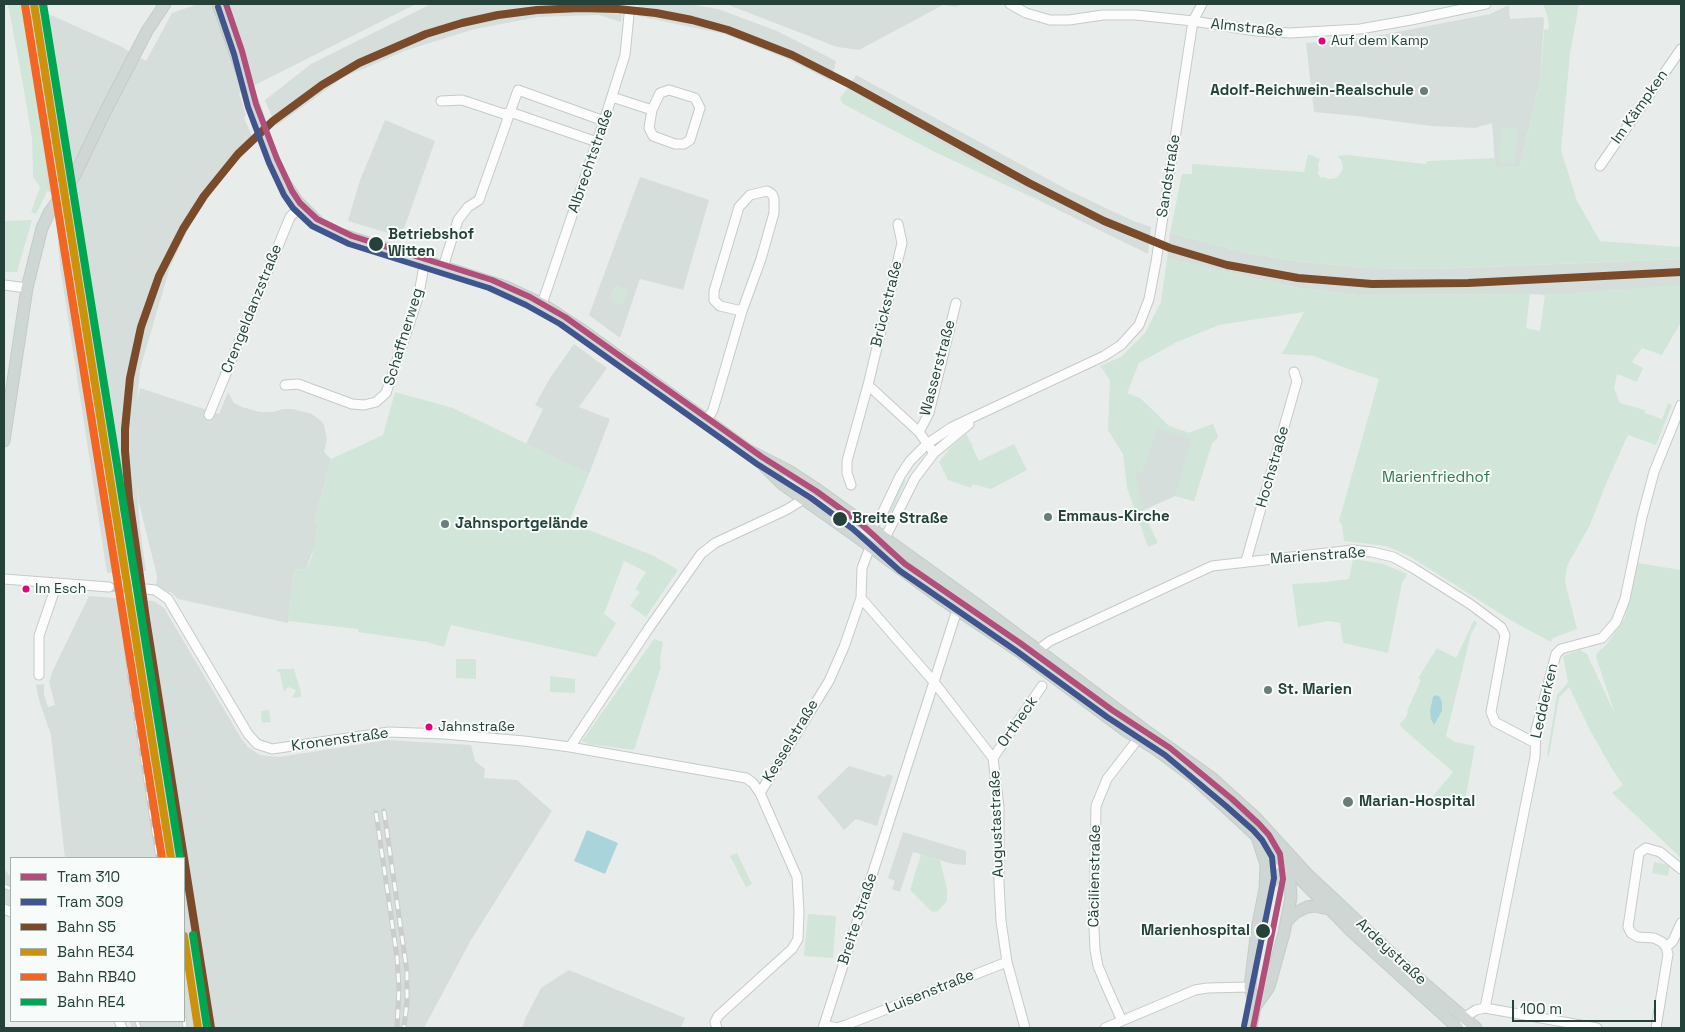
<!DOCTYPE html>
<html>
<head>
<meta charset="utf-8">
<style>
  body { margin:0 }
  #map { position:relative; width:1685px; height:1032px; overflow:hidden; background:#e8edeb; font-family:"Space Grotesk",sans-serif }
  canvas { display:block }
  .frame { position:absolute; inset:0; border:5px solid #24423a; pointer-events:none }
  .legend { position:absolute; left:10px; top:857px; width:175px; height:165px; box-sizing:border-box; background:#f7fbf9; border:1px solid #a3b1ad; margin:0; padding:6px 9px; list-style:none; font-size:15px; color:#24423a }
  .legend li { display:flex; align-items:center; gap:10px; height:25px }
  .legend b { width:25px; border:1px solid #a3b1ad }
  .scale { position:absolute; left:1512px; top:1000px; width:144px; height:22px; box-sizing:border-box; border:2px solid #24423a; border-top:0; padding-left:6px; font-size:15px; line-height:18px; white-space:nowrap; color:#24423a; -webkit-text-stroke:4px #f7fbf9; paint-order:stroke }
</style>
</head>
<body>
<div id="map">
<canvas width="1685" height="1032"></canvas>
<div class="frame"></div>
<ul class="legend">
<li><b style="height:6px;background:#b14e7a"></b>Tram 310</li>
<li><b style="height:6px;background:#40558e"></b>Tram 309</li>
<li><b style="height:6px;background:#7a4b2a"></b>Bahn S5</li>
<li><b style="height:6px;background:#cd920c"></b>Bahn RE34</li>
<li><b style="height:6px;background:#f26522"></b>Bahn RB40</li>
<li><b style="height:6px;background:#00a651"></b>Bahn RE4</li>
</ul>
<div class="scale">100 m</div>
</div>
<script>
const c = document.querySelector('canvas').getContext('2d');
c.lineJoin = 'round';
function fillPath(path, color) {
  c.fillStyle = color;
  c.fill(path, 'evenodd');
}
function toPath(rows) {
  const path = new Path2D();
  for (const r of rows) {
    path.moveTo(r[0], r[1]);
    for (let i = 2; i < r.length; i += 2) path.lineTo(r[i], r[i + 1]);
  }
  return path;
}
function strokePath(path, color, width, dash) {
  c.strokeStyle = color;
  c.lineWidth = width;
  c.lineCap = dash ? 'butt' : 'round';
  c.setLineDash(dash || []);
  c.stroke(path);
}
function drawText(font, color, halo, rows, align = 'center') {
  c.font = font + ' "Space Grotesk",sans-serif';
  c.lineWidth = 4;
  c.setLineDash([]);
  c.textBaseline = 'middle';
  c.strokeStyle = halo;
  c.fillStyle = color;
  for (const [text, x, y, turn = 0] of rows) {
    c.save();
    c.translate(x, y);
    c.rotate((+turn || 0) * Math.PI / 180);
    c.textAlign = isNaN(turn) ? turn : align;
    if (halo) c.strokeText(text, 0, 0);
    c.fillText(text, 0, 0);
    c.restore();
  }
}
fillPath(toPath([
  [8,4,40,4,42,11,120,46,146,61,172,13,198,4,416,4,239,93,246,115,244,118,255,143,222,178,190,225,170,267,140,369,137,402,140,388,219,414,228,392,234,403,242,407,260,412,273,412,283,409,293,409,312,414,321,421,324,425,327,439,324,452,331,459,315,520,318,526,315,545,306,569,294,570,288,623,178,599,172,593,156,587,157,576,139,503,137,481,140,529,146,571,107,573,60,266,56,215,72,195,68,179,55,195,40,187,15,34],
  [431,4,453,4,456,5,465,4,623,4,621,22,599,15,538,17,475,29,407,50,344,77,276,126,265,100,311,64],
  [639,4,689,4,718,9,777,31,836,61,831,81,785,58,724,34,638,16],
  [726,4,962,4,956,7,943,5,859,50,837,47],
  [1509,5,1510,19,1543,17,1544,20,1540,80,1520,166,1495,166,1492,123,1475,128,1431,126,1356,116,1314,112,1306,43,1371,37,1490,14],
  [856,75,1068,190,1131,220,1151,227,1148,254,1044,203,847,89],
  [385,120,435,141,401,237,348,221,360,180],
  [640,177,709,200,683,290,640,279,620,338,589,315],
  [1170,233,1243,252,1303,262,1368,268,1434,269,1681,259,1681,286,1545,295,1530,294,1357,295,1299,288,1167,259],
  [574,344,607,368,579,407,610,419,589,474,526,444,543,409,535,405,550,378],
  [1140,398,1169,426,1189,433,1213,424,1218,437,1212,443,1194,501,1175,496,1142,511,1133,467],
  [89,596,154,601,164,608,241,738,248,747,260,755,279,757,387,740,471,745,475,761,485,769,484,778,517,780,552,811,471,940,424,1028,131,1028,130,1021,184,1021,184,858,65,858,51,735,39,700,36,685,44,684,44,695,48,707,55,705,49,682,53,670],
  [849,766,886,777,887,774,893,776,877,826,856,819,844,830,817,797],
  [903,832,966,851,966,865,953,864,913,852,900,892,892,889,895,881,888,878],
  [4,869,11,877,11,906,4,903],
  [569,970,685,1018,681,1028,522,1028,526,1017,541,988]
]), '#d6dedb');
fillPath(toPath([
  [8,4,22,4,45,146,47,192,36,214,31,212,40,187,33,177,32,133],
  [1543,4,1579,4,1570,54,1561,150,1577,201,1600,241,1681,247,1681,259,1434,269,1368,268,1303,262,1243,252,1170,233,1182,174,1192,174,1192,164,1304,172,1308,154,1320,159,1318,165,1319,171,1317,172,1321,178,1323,177,1329,179,1336,178,1340,174,1343,168,1342,162,1338,156,1347,155,1425,164,1428,161,1494,158,1495,166,1520,166,1540,80,1544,30,1549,29,1548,18],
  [847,89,1044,203,935,152,843,104,840,98],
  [1502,128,1518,129,1514,164,1499,162],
  [32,220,17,272,4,272,4,221],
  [1167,259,1299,288,1357,295,1530,294,1526,328,1540,331,1545,295,1681,285,1681,322,1662,355,1642,348,1632,362,1643,368,1637,382,1617,374,1614,388,1620,403,1645,410,1645,413,1662,419,1668,403,1672,405,1656,445,1628,435,1606,484,1590,525,1567,566,1565,582,1577,629,1553,638,1551,642,1512,621,1409,556,1386,546,1344,541,1342,525,1339,521,1379,379,1351,370,1314,356,1282,354,1304,312,1219,325,1177,342,1139,363,1127,393,1140,398,1169,426,1189,433,1213,424,1218,437,1212,443,1194,501,1175,496,1192,439,1157,428,1142,473,1135,470,1142,509,1158,543,1148,547,1127,488,1123,454,1108,430,1110,380,1100,366,1121,357,1145,333,1161,302],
  [615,285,628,290,623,305,609,299],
  [395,392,453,408,589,474,569,522,654,556,678,570,646,617,630,606,640,592,635,589,646,572,624,561,604,614,616,623,596,657,451,625,444,647,427,642,358,632,358,629,288,621,294,570,306,569,311,559,315,544,318,526,315,520,331,459,383,435],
  [966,434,973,446,972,447,979,461,1014,444,1027,470,991,489,972,484,971,488,948,480,939,462,950,448],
  [904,480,906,481,890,515,888,514],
  [1353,559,1384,564,1407,574,1402,583,1388,653,1343,643,1340,623,1328,621,1298,627,1292,584,1325,582,1349,579],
  [1637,563,1681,570,1681,858,1612,793,1623,785,1612,769,1591,732,1569,687,1559,698,1549,756,1547,755,1557,695,1568,682,1563,656,1580,650,1587,654,1615,714,1596,657,1597,653,1606,645,1625,618],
  [1474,620,1477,623,1471,634,1446,736,1455,742,1475,746,1464,806,1436,801,1433,796,1453,772,1399,725,1406,717,1408,712,1407,711,1421,680,1418,678,1437,648,1456,658],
  [654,639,663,642,660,659,661,667,634,750,588,744,582,741],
  [456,659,476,659,476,679,456,678],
  [278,669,294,669,301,692,301,697,292,698,296,690,288,687,284,692,280,673,277,671],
  [550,676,575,679,575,693,550,692],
  [269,710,271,722,262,723,261,711],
  [737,853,752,884,746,887,730,856],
  [921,854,940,860,947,889,947,901,938,911,932,912,910,890],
  [1654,862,1670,865,1668,876,1652,873],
  [808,914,836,916,833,958,804,956]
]), '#d1e6d8');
fillPath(toPath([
  [1435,695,1440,697,1442,703,1442,711,1434,725,1431,719,1430,711,1433,697],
  [587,830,618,843,605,874,574,861]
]), '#a9d4db');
strokePath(toPath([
  [109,587,146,589]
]), '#c1cbc8', 9, [9, 4.5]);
const minor = toPath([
  [1010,4,1026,13,1050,20,1069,20,1103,15,1136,15,1193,21,1256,31,1290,33,1360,29,1411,20,1486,4],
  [669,90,695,98,700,108,690,140,684,144,675,144,653,136,649,128,652,110,660,93,669,90],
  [612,97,652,110],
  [441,101,462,100,504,114,510,112,597,142],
  [1600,166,1681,49],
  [898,224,902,243,868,385,919,432,934,453],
  [443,267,458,220,468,207,479,200,518,90,604,121],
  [4,285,27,288],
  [542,304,604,121,625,55,629,15],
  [285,385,298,384,352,404,364,405,376,402,386,393,418,298,425,261],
  [209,415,290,217,301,206],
  [707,420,713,410,742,311,761,259,774,213,774,199,772,194,767,191,750,195,739,207,714,291,714,300,720,306,742,311],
  [919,432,929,413,956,303],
  [851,485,847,473,847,461,868,385],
  [871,528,883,512,900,476,910,461,927,444,952,427,1104,356,1121,345,1139,325,1149,299,1156,262,1193,21,1202,4],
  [885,538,915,478,934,453,969,424],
  [1246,561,1297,381,1294,372],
  [4,579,109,587],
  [146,589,155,590,168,599,248,734,257,744,272,749,389,732,444,734,524,741,570,747,746,778,753,783,760,793,797,877,799,912,798,939,792,949,718,1016,715,1022,717,1028],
  [861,598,934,682,993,758,999,807,999,883,1001,921,1007,962,1025,1028],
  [1020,652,1038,650,1050,641,1212,566,1353,550,1372,552,1393,557,1413,568,1470,604,1501,627,1505,635,1491,712,1495,722,1535,743],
  [39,675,39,636,57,583],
  [570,747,649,628,701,554,715,543,786,510,804,499],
  [993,758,1042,686],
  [760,793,829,681,844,647,861,598,862,568,870,547],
  [4,909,11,912],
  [1666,947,1673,941,1681,923],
  [1485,1008,1535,757,1536,730,1556,654,1561,649,1602,638,1616,622,1625,599,1642,517,1654,472,1681,405],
  [119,1021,122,1028],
  [1122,1021,1105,983,1098,966,1095,950,1094,928,1096,806,1107,779,1138,739],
  [1464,1024,1465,1018,1468,1015,1476,1010,1485,1008,1597,1028],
  [824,1025,837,1028,846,1025,1007,962],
  [823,1028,957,610],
  [1105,1028,1195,990,1207,988,1250,987],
  [1656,1028,1668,954,1666,947,1662,942,1654,938,1638,937,1631,933,1628,927,1639,853,1646,848,1660,852,1681,869]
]);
const major = toPath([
  [218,4,270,152,285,183,297,201,320,224,340,234,506,287,542,304,582,330,748,450,789,471,818,490,979,606,1142,728,1212,778,1255,817,1307,874,1336,901,1411,972,1476,1028],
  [4,441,27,288,42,228,49,213,74,177,105,112,147,31,165,4],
  [755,457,782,484,853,534,940,598,1020,652,1126,731,1157,750,1193,777,1278,856,1351,931,1458,1028],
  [1258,840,1266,865,1265,889],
  [1286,922,1295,913,1307,907,1314,906,1329,909],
  [1255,1007,1269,987,1284,933,1291,897,1289,869],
  [1251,1028,1255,1007,1250,987,1257,929,1265,889,1274,879,1283,873,1290,870,1296,870]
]);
strokePath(minor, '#c5cac8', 11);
strokePath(major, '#c3ccc9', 13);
strokePath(minor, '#fcfcfc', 9);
strokePath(major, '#cfd7d5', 11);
const rail = toPath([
  [114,542,130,679,158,858],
  [384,811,407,972,407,1002,404,1028],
  [376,813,397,957,399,988,397,1028],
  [4,886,11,889],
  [184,1018,185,1028],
  [137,1021,139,1028]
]);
strokePath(rail, '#c9cdcc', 5);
strokePath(rail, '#f7fbf9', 3, [9]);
strokePath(toPath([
  [211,1028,146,619,129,498,125,451,125,429,130,378,141,327,159,276,183,229,204,196,238,154,273,121,322,85,359,63,426,34,462,23,498,15,537,10,580,8,618,9,656,13,692,20,728,30,792,55,851,85,1029,183,1104,221,1170,248,1227,265,1298,278,1372,284,1468,283,1681,272]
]), '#7a4b2a', 8);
strokePath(toPath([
  [34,4,171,858],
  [184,936,198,1028]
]), '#cd920c', 8);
strokePath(toPath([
  [25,5,162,858]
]), '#f26522', 8);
strokePath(toPath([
  [43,4,180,857],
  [193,935,207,1027]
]), '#00a651', 8);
strokePath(toPath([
  [226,4,242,51,256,104,277,159,292,191,300,203,317,219,352,236,492,280,530,297,565,317,762,457,816,491,859,522,905,564,1020,643,1112,710,1170,748,1232,799,1259,824,1269,835,1280,854,1283,879,1253,1028]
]), '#b14e7a', 6);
strokePath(toPath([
  [218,7,234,54,248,107,269,163,284,195,293,208,312,226,349,244,489,288,526,305,560,324,757,464,811,498,853,529,900,571,1015,650,1107,717,1165,755,1226,806,1253,830,1262,840,1272,857,1274,878,1244,1026]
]), '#40558e', 6);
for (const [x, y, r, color] of [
  [1322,41,4.5,"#e5007d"],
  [1424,91,5,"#697e78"],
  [376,244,8,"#24423a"],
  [1048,517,5,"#697e78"],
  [840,519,8,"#24423a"],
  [445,524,5,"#697e78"],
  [26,589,4.5,"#e5007d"],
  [1268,690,5,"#697e78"],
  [429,727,4.5,"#e5007d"],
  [1348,802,6,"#697e78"],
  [1263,931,8,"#24423a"]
]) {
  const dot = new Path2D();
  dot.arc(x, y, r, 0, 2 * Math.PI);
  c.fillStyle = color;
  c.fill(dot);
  strokePath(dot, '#f7fbf9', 2);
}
drawText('14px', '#24423a', '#f7fbf9', [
  ["Auf dem Kamp",1331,41],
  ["Im Esch",35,589],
  ["Jahnstraße",438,727]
], 'left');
drawText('15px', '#24423a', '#f7fbf9', [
  ["Almstraße",1247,28,6],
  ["Im Kämpken",1640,107,-55],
  ["Albrechtstraße",591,161,-71],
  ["Sandstraße",1169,176,-81],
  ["Brückstraße",887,304,-76],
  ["Crengeldanzstraße",252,309,-68],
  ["Schaffnerweg",404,337,-73],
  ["Wasserstraße",938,368,-75],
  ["Hochstraße",1273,467,-74],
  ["Marienstraße",1318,556,-4],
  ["Ledderken",1545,701,-77],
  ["Ortheck",1018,722,-55],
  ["Kronenstraße",340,740,-8],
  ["Kesselstraße",791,741,-59],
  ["Augustastraße",997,824,-92],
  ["Cäcilienstraße",1095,876,-89],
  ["Breite Straße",858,919,-72],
  ["Ardeystraße",1391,952,43],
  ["Luisenstraße",930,992,-22]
]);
drawText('bold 15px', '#24423a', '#f7fbf9', [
  ["Adolf-Reichwein-Realschule",1414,91,"right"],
  ["Emmaus-Kirche",1058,517],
  ["Jahnsportgelände",455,524],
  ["St. Marien",1278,690],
  ["Marian-Hospital",1359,802]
], 'left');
drawText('bold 15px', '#24423a', '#f7fbf9', [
  ["Betriebshof",388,235],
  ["Witten",388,252],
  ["Breite Straße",852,519],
  ["Marienhospital",1250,931,"right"]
], 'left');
drawText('15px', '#2d7a4b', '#f7fbf9', [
  ["Marienfriedhof",1436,478]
]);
</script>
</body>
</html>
